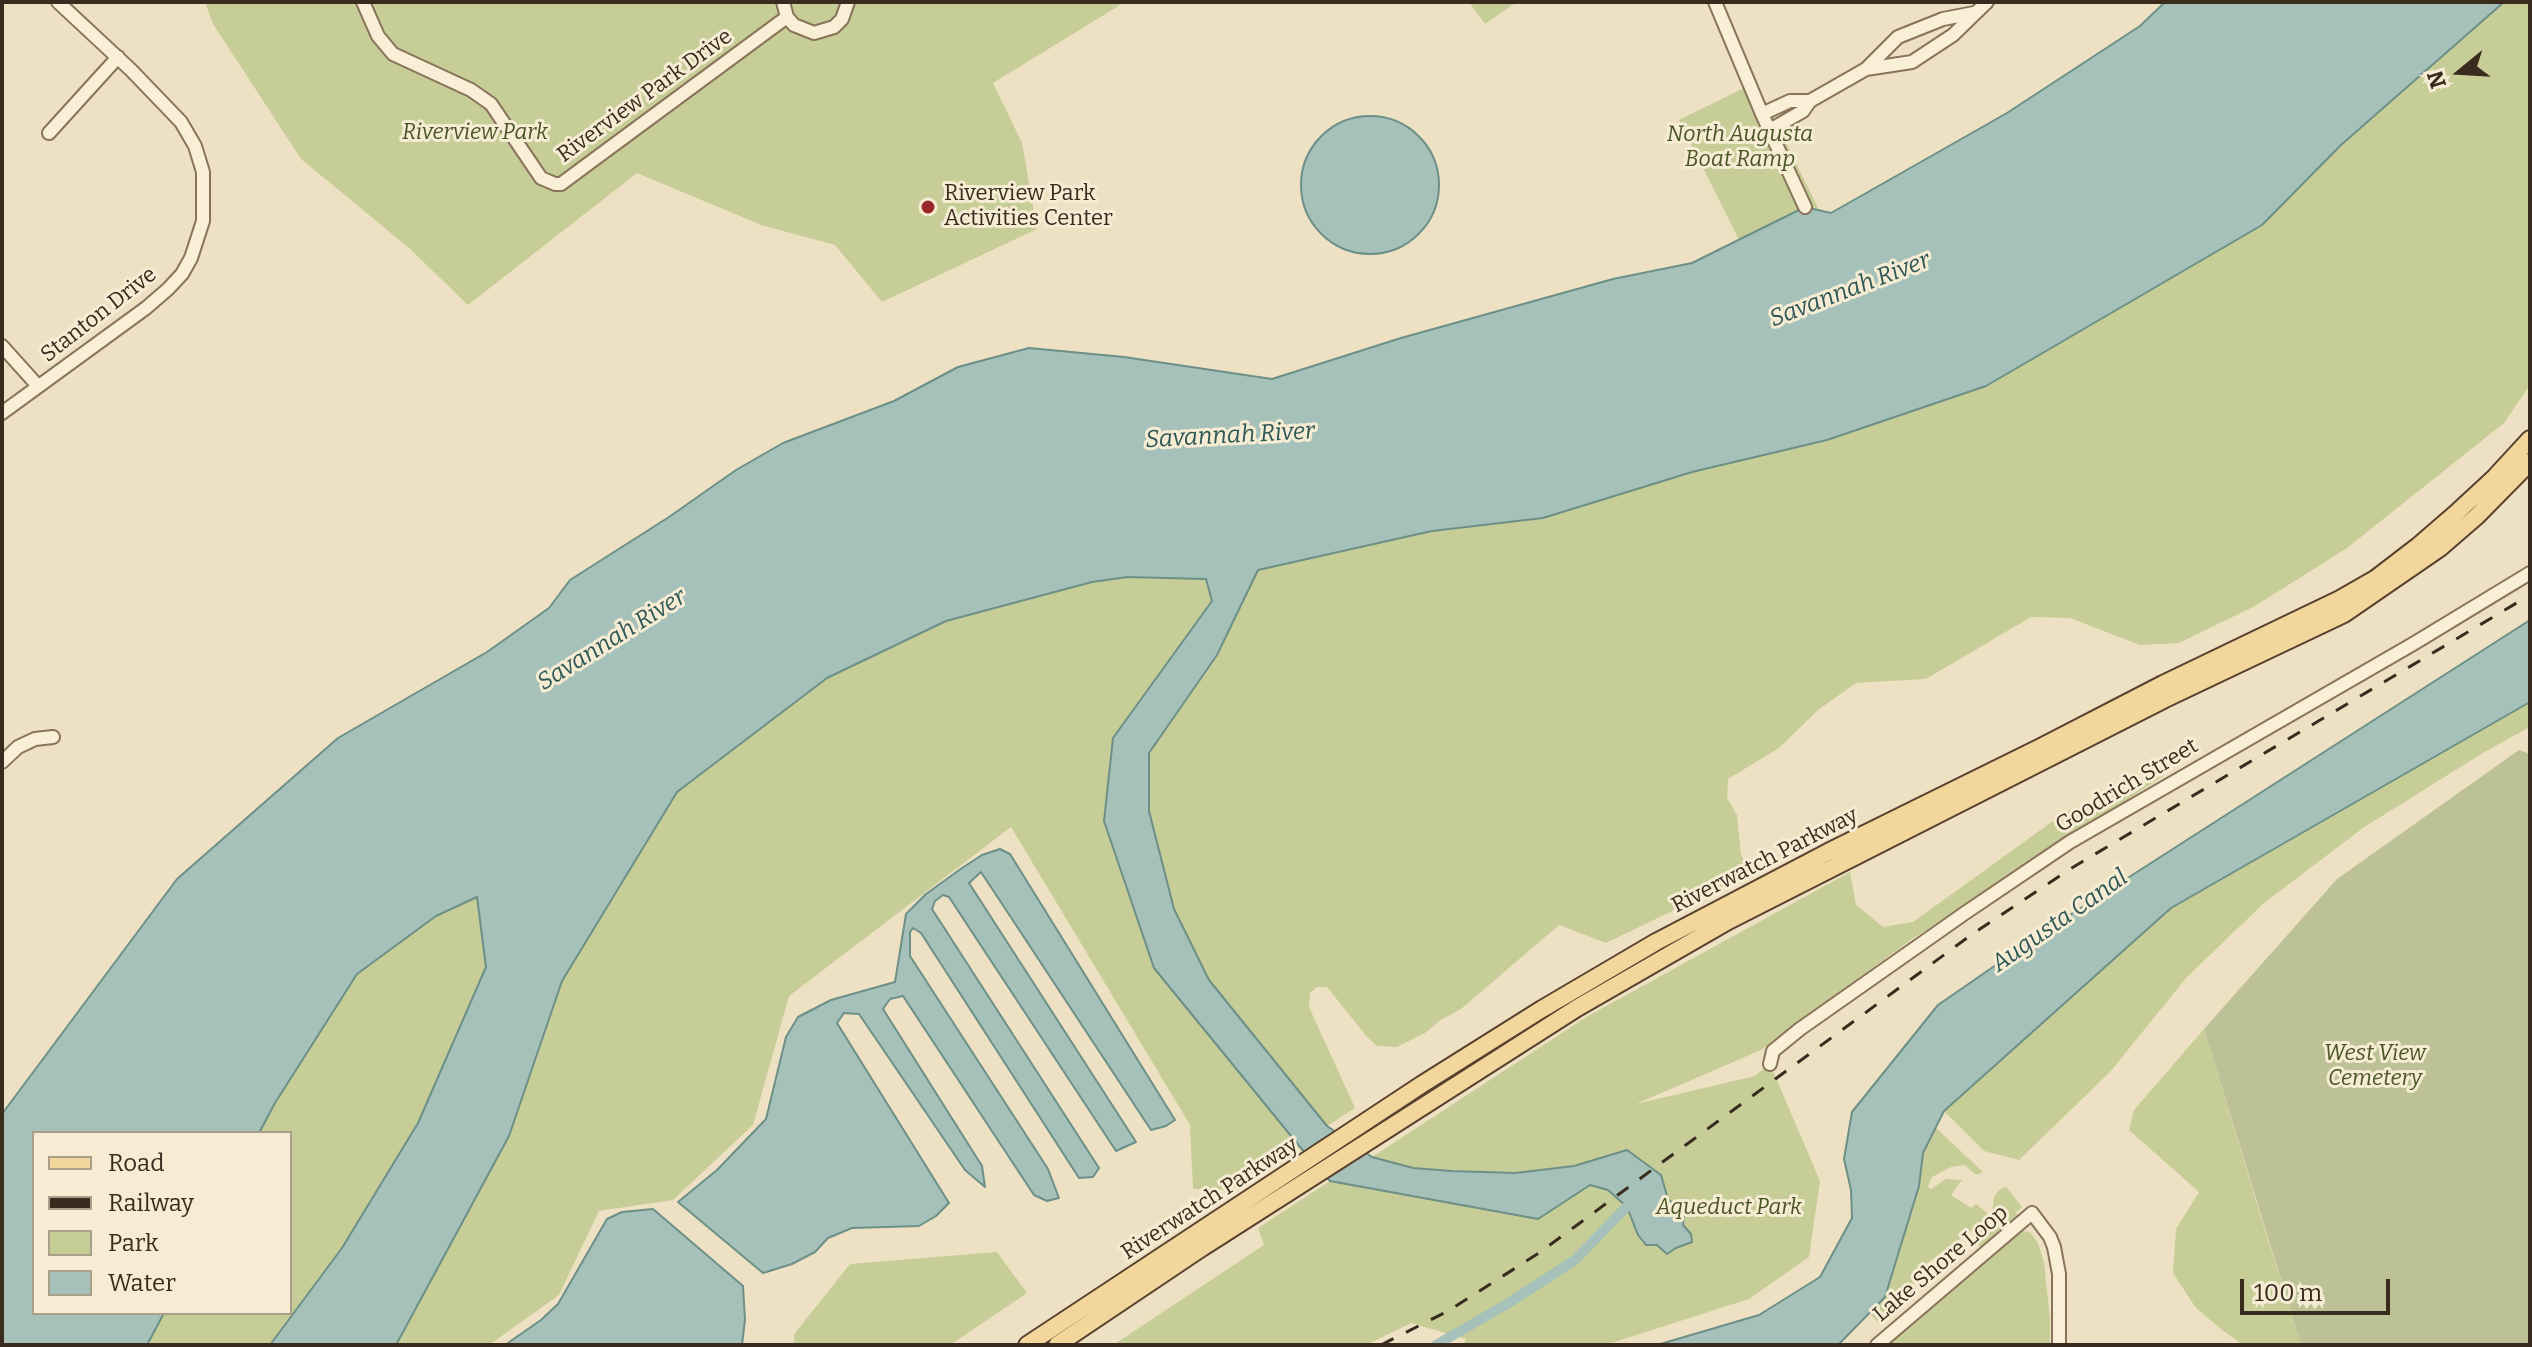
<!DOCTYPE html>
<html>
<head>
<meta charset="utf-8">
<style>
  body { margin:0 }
  #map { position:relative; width:2532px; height:1347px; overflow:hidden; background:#eee1c3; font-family:Bitter,serif }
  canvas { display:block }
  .frame { position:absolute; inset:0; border:4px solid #392b1e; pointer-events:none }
  .legend { position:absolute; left:32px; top:1131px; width:260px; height:184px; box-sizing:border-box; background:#f6ecd3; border:2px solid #aa9f8b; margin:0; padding:10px 14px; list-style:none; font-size:24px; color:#392b1e }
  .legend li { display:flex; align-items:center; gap:16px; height:40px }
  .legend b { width:40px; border:2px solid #aa9f8b }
  .north { position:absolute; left:2420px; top:32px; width:80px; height:80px; -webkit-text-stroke:6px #f6ecd3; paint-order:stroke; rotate:252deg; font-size:22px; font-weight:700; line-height:32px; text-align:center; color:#392b1e }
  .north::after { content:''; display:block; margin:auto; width:28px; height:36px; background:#392b1e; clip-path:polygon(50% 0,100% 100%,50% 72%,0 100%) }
  .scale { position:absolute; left:2240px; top:1279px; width:150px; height:36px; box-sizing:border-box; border:4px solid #392b1e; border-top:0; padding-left:10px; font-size:24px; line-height:28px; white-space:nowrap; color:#392b1e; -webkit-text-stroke:6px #f6ecd3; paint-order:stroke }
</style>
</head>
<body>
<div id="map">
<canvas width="2532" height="1347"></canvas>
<div class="frame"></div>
<ul class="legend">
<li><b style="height:10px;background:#f2d69b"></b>Road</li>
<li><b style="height:10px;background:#392b1e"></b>Railway</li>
<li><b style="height:22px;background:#c6cd97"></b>Park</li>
<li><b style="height:22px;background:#a5c1b9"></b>Water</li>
</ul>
<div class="north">N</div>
<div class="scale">100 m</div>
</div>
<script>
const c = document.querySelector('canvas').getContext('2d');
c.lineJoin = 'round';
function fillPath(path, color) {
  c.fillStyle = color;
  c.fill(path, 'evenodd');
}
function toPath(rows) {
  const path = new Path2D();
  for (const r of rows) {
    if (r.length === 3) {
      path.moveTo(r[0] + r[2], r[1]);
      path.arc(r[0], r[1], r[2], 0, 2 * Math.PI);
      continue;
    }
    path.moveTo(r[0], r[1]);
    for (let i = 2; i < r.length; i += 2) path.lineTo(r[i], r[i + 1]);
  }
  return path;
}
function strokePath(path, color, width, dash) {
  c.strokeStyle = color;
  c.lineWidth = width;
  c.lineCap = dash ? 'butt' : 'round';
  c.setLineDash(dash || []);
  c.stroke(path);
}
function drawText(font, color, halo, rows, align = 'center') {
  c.font = font + ' Bitter,serif';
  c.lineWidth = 6;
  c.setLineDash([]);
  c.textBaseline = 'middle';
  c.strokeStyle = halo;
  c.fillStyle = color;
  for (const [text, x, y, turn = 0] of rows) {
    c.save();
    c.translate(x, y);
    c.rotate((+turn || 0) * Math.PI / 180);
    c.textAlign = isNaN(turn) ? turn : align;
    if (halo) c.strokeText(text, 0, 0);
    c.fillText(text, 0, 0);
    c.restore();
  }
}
fillPath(toPath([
  [205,2,1125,2,993,83,1022,143,1037,229,882,302,835,245,761,225,637,173,468,305,409,248,301,159,213,24],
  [1469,2,1517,2,1485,24],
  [2504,2,2530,2,2530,385,2504,423,2347,548,2255,606,2179,643,2140,645,2070,618,2031,617,1926,679,1856,683,1818,710,1779,748,1728,779,1727,798,1737,815,1741,855,1751,873,1606,943,1559,925,1461,1009,1439,1021,1425,1033,1397,1047,1377,1046,1367,1037,1327,987,1317,987,1310,993,1309,1007,1355,1108,1327,1126,1209,980,1174,909,1149,811,1149,752,1217,655,1258,570,1432,531,1543,518,1692,472,1827,440,1986,386,2262,225,2341,145],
  [1756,82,1819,210,1805,207,1739,240,1679,120],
  [1127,577,1206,579,1212,601,1113,738,1154,968,1300,1147,1232,1190,1193,1189,1190,1125,1011,827,789,996,753,1125,673,1200,599,1211,559,1295,489,1345,396,1345,509,1136,562,981,677,792,827,678,946,621,1092,582],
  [2530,702,2530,727,2486,751,2363,828,2264,903,2187,977,2110,1072,2019,1160,1984,1151,1944,1111,2171,908],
  [2165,775,1912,939,1761,1050,1636,1104,1755,1076,1770,1064,1820,1181,1809,1257,1749,1299,1605,1345,1463,1345,1466,1339,1411,1323,1366,1345,1113,1345,1264,1245,1258,1228,1330,1181,1538,1219,1589,1185,1627,1150,1574,1166,1515,1173,1413,1168,1372,1157,1588,1016,1850,872,1856,905,1883,927,1913,922,2067,811],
  [477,897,486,967,418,1123,342,1248,270,1345,147,1345,164,1313,290,1313,290,1133,259,1133,275,1103,357,973,436,916],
  [2204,1029,2264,1227,2301,1345,2243,1345,2222,1330,2196,1308,2173,1273,2176,1229,2199,1192,2129,1130,2134,1110],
  [1936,1128,1983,1172,1976,1175,1965,1165,1951,1167,1932,1177,1928,1187,1931,1189,1946,1179,1962,1180,1951,1195,1971,1208,1976,1204,1987,1213,1987,1229,1980,1237,1975,1228,1922,1267,1901,1309,1880,1325,1870,1313,1885,1297,1919,1186,1923,1153],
  [2006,1187,2022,1207,2015,1213,2017,1215,1980,1248,1977,1243,1990,1230,1994,1197,2000,1189],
  [2022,1231,2030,1232,2038,1243,2044,1262,2050,1319,2050,1345,1888,1345],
  [997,1252,1027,1293,950,1345,793,1345,795,1333,850,1264]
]), '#c6cd97');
fillPath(toPath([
  [2519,750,2530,754,2530,1345,2301,1345,2204,1029,2337,879]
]), '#bcc196');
const water = toPath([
  [2165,2,2504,2,2341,145,2262,225,1986,386,1827,440,1692,472,1543,518,1432,531,1258,570,1217,655,1149,753,1149,811,1174,909,1209,980,1327,1126,1372,1157,1413,1168,1452,1171,1515,1173,1574,1166,1627,1150,1661,1175,1668,1199,1684,1213,1683,1225,1691,1234,1692,1242,1676,1248,1667,1254,1657,1245,1646,1245,1638,1235,1627,1207,1608,1190,1590,1185,1538,1219,1330,1181,1300,1147,1154,968,1104,821,1113,738,1212,601,1206,579,1127,577,1092,582,946,621,827,678,677,792,562,981,509,1136,396,1345,270,1345,342,1248,418,1123,486,967,477,897,436,916,357,974,275,1103,259,1133,34,1133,34,1313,164,1313,147,1345,2,1345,2,1114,177,879,338,738,487,652,549,608,570,580,669,517,736,470,783,443,894,401,958,367,1029,348,1124,357,1272,379,1401,338,1613,279,1692,263,1805,207,1831,213,2007,113,2140,26,2165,2],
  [1370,185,69],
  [2530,620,2530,702,2171,908,1944,1111,1923,1153,1919,1186,1885,1297,1838,1345,1657,1345,1759,1315,1820,1277,1852,1218,1851,1190,1844,1159,1852,1112,1938,1005,2048,929,2530,620],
  [1000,849,1010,854,1175,1120,1166,1126,1151,1130,981,872,969,883,1136,1142,1116,1151,949,897,943,895,935,901,932,909,1099,1168,1093,1177,1079,1178,921,933,913,928,910,932,910,956,1048,1169,1059,1198,1047,1201,1034,1195,903,996,890,999,883,1009,982,1166,985,1187,965,1170,859,1014,844,1013,837,1023,949,1203,936,1216,919,1226,852,1228,828,1238,815,1252,792,1264,763,1273,678,1202,717,1170,766,1119,786,1037,798,1017,831,1000,895,982,906,914,926,894,962,868,982,855,1000,849],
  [653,1209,743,1286,745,1320,742,1345,505,1345,541,1320,558,1304,607,1219,622,1212,653,1209]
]);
fillPath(water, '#a5c1b9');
strokePath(water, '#6c9087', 2);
strokePath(toPath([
  [1436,1345,1507,1304,1575,1260,1636,1197]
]), '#a5c1b9', 10);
const minor = toPath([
  [363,2,378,36,393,54,471,90,491,104,541,178,555,184,561,184,592,161,787,17],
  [783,2,787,17,794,25,814,33,834,27,842,19,848,2],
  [1715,2,1762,114,1805,207],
  [1866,69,1912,62,1953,35,1987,2],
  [1762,114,1790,101,1810,101],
  [1770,130,1803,111,1810,101,1866,69,1898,37,1943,19,1974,13],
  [49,133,118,57],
  [2,346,38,386],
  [2,413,146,308,168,289,182,274,191,258,203,221,203,172,195,146,181,122,131,70,58,2],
  [2,762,18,747,35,739,53,737],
  [1770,1064,1773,1051,1800,1029,1965,913,2070,842,2413,644,2530,573],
  [1877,1345,2032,1213,2050,1237,2054,1247,2059,1274,2059,1345]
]);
const major = toPath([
  [1027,1345,1421,1085,1542,1009,1656,942,1828,852,2041,747,2163,684,2340,599,2375,579,2418,546,2455,514,2495,477,2530,439],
  [1057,1345,1200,1249,1577,1008,1728,921,2165,699,2344,614,2440,548,2477,516,2530,462]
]);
strokePath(minor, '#89735a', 16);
strokePath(major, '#57412e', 20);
strokePath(minor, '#f9efd7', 12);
strokePath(major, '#f2d69b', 16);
strokePath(toPath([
  [1381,1345,1448,1311,1539,1253,1971,935,2070,869,2530,595]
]), '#392b1e', 3, [14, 14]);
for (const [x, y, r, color] of [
  [928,207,8,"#98292b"]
]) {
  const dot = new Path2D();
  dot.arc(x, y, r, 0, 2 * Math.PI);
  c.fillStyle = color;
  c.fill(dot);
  strokePath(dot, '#f6ecd3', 3);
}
drawText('22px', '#392b1e', '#f6ecd3', [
  ["Riverview Park Drive",645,96,-36],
  ["Stanton Drive",99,315,-38],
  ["Goodrich Street",2127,786,-31],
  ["Riverwatch Parkway",1765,861,-27],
  ["Riverwatch Parkway",1210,1199,-33],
  ["Lake Shore Loop",1941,1264,-40]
]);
drawText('italic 22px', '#495524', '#f6ecd3', [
  ["Riverview Park",475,133],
  ["North Augusta",1740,135],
  ["Boat Ramp",1740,160],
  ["West View",2375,1054],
  ["Cemetery",2375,1079],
  ["Aqueduct Park",1729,1208]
]);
drawText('22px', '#392b1e', '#f6ecd3', [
  ["Riverview Park",944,194],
  ["Activities Center",944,219]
], 'left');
drawText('italic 24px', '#2d5856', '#f6ecd3', [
  ["Savannah River",1850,290,-21],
  ["Savannah River",1230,436,-3],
  ["Savannah River",612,640,-32],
  ["Augusta Canal",2060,921,-35]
]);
</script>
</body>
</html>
